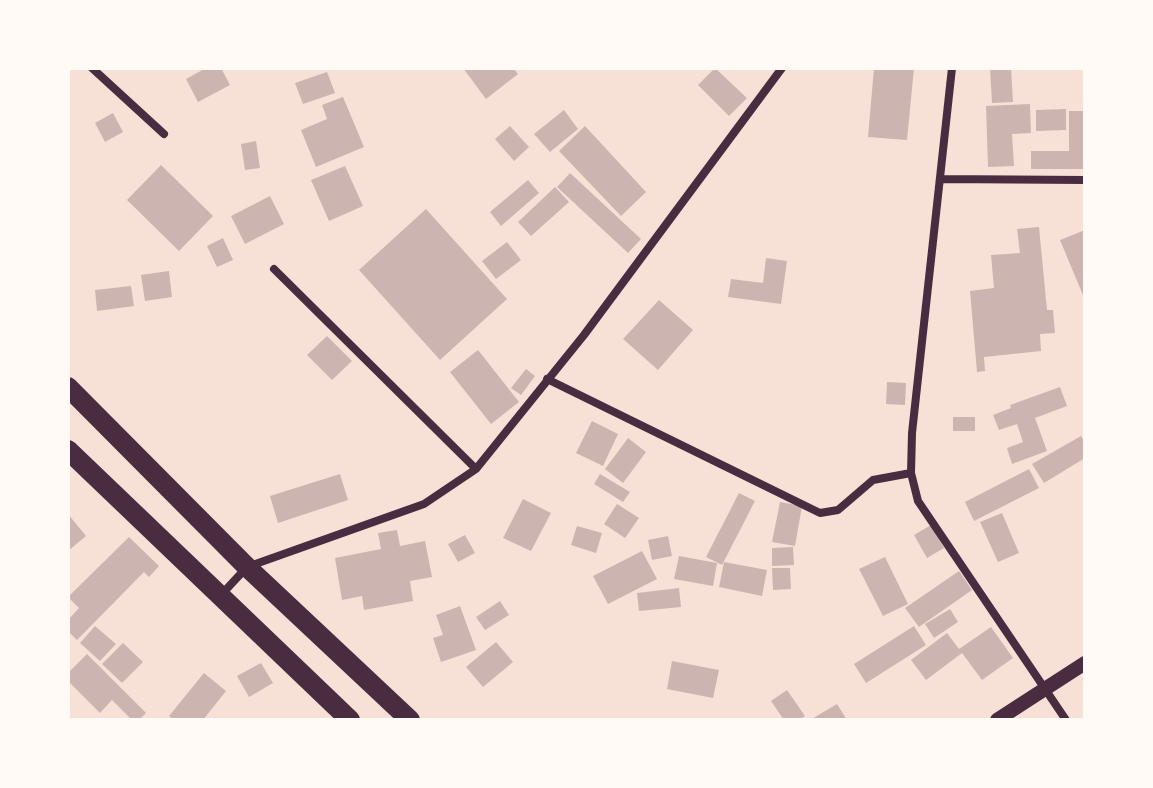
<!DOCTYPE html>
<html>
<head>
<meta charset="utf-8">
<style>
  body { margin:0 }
  #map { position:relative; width:1153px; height:788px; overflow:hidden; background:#f7e1d7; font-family:"Titillium Web",sans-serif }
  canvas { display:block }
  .frame { position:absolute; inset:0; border:70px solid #fffaf5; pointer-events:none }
</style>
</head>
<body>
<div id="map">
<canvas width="1153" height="788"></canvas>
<div class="frame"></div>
</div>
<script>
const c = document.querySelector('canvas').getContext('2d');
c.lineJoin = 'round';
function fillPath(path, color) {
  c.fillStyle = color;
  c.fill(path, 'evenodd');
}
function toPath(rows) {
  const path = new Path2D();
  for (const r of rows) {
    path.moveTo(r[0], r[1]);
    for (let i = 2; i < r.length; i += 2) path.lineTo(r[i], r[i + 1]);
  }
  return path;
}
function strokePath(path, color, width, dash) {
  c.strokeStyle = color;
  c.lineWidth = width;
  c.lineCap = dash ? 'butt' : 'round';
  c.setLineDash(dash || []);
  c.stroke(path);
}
fillPath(toPath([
  [206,68,221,68,230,85,198,102,186,79],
  [463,68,513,68,518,74,486,99],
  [715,68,747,98,729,116,698,85],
  [874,68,914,68,907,140,868,137],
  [990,68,1011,68,1013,102,992,103],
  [327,72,335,93,303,104,295,83],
  [343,97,364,147,316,167,301,130,327,119,322,105],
  [1030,104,1031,133,1012,134,1014,166,988,167,986,106],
  [1066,109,1066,130,1036,131,1036,110],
  [564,110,578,129,550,152,534,134],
  [1069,111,1085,111,1085,169,1031,169,1031,151,1069,151],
  [113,113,123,132,105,142,95,123],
  [510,126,529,147,514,161,495,139],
  [585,126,646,192,621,216,559,151],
  [256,141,260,168,245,170,241,144],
  [161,165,213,216,179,251,127,200],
  [345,166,363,206,329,221,311,180],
  [570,173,641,239,628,253,557,187],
  [528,180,539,193,501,226,490,212],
  [555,187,569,202,531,236,518,222],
  [270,196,284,224,245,244,231,216],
  [426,209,507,299,440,360,359,270],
  [1039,227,1047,310,1053,310,1055,333,1040,334,1041,351,984,357,985,371,977,372,970,291,994,288,991,255,1020,253,1017,229],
  [1085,230,1085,300,1060,240],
  [223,238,233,260,217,267,207,246],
  [507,242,521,260,496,279,482,261],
  [766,258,787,261,781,304,728,297,731,279,763,283],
  [169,271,172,297,145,301,141,275],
  [131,286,134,306,97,311,95,290],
  [659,300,693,330,658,370,623,339],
  [327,336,352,361,332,380,307,355],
  [478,350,519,402,491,424,450,372],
  [526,369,535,376,521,395,511,388],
  [887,382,906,383,905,405,886,404],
  [1060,387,1067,406,1035,418,1047,451,1012,464,1007,448,1023,442,1017,424,999,430,993,415,1011,408,1010,405],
  [953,417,975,417,975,431,953,431],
  [592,421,618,434,603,466,576,453],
  [1081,436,1085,443,1085,458,1044,483,1032,464],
  [628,438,646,452,623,483,605,469],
  [1029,469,1039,488,974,521,965,502],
  [340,474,348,500,278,523,270,496],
  [600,474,630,492,623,502,594,484],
  [739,493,755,501,722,565,706,557],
  [523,499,551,513,531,551,503,538],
  [780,502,802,506,795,546,772,542],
  [617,504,639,518,625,538,604,524],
  [1002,513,1019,553,998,562,980,522],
  [68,514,86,536,68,551],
  [931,525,944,548,927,558,914,535],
  [577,526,602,533,596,553,571,545],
  [397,530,400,546,425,541,432,577,410,581,413,601,364,610,362,596,342,600,335,558,381,549,378,533],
  [465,535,475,553,458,562,448,544],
  [668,536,672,556,652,560,648,540],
  [129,537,159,566,149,577,144,572,77,640,68,631,68,620,79,608,68,597],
  [793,547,794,565,772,566,772,548],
  [642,551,657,579,608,604,593,576],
  [679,556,717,563,713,586,674,579],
  [885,557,908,604,883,616,859,569],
  [724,562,767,570,762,596,719,587],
  [772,568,790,568,791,589,773,590],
  [959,571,972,590,919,627,905,608],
  [679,588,681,607,639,611,637,593],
  [500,601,509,615,485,630,476,617],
  [460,606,476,650,441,662,433,638,443,635,436,615],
  [950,609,958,622,934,638,925,624],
  [95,626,116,644,100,661,80,643],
  [914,626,926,645,866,683,854,664],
  [991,627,1013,658,982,680,962,653,926,680,911,660,947,633,959,649],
  [496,642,513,662,483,687,466,667],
  [123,643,143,662,122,683,102,664],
  [87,654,146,713,139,720,132,720,112,700,100,713,68,681,68,673],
  [672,661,719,670,713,698,667,689],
  [261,663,273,683,249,697,237,676],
  [204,673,226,691,203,720,173,720,169,716],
  [787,690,805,716,800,720,784,720,771,701],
  [837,704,847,720,810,720]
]), '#ccb4b1');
strokePath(toPath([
  [92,68,164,134],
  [952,68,912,433,911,473,918,501,1066,720],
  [940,179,1085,180],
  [274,269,476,469],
  [547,379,820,513,838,510,873,480,911,473],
  [221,595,247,567,424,504,476,469,584,335,782,68]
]), '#4a2c40', 8);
strokePath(toPath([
  [997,720,1085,663]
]), '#4a2c40', 14);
strokePath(toPath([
  [68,387,247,567,410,720],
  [68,450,350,720]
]), '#4a2c40', 20);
</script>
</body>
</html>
